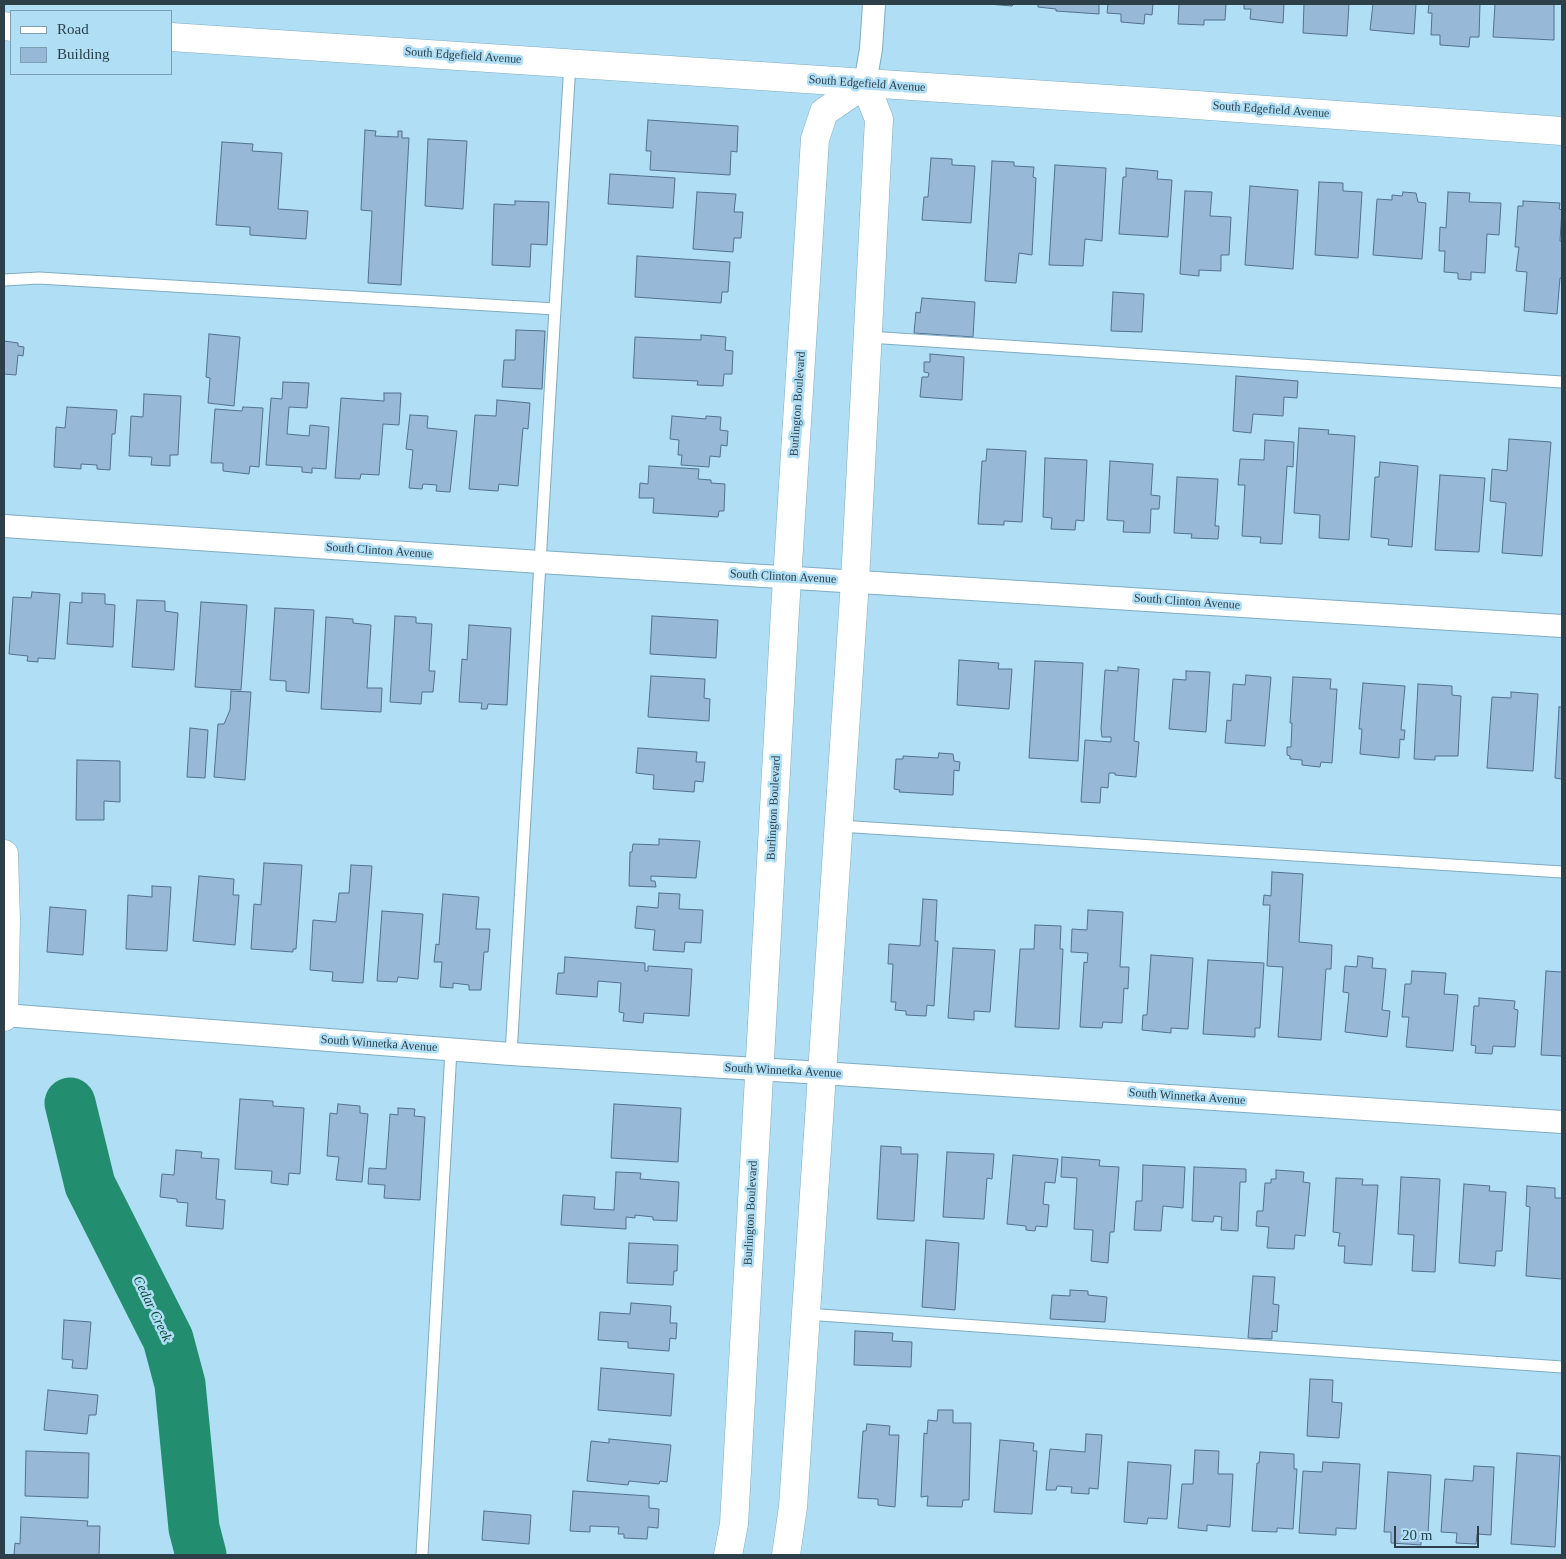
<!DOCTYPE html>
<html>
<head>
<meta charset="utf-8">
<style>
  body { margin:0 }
  #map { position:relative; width:1566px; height:1559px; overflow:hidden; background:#afdef5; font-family:"Times New Roman",serif }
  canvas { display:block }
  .frame { position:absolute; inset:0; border:5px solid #2d4049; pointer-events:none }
  .legend { position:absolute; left:10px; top:10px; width:162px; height:65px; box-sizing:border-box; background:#afdef5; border:1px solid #7b9fb0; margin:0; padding:6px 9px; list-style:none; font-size:15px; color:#2d4049 }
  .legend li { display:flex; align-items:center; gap:10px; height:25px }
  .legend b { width:25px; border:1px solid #7b9fb0 }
  .scale { position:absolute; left:1394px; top:1526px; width:85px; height:22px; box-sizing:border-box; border:2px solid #2d4049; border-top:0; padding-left:6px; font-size:15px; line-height:18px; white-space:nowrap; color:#2d4049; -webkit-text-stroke:4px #afdef5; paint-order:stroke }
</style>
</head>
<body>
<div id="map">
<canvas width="1566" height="1559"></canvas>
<div class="frame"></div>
<ul class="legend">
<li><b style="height:6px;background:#fff"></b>Road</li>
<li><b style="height:14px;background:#98b8d8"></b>Building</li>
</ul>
<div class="scale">20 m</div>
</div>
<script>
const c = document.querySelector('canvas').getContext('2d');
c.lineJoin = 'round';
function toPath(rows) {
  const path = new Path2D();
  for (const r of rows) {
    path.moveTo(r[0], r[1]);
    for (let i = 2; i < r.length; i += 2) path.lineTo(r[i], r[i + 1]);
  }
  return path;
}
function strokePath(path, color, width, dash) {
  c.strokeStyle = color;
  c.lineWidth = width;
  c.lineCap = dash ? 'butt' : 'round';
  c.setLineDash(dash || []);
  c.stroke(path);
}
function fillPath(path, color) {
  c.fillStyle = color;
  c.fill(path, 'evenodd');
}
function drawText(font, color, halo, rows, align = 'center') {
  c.font = font + ' "Times New Roman",serif';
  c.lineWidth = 5;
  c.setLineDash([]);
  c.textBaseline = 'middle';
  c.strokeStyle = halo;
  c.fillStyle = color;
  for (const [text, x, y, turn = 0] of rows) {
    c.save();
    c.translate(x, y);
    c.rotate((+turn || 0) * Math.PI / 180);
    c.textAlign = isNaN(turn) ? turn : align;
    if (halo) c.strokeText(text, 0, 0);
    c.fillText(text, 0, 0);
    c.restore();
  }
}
strokePath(toPath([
  [70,1103,90,1185,168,1339,180,1384,194,1528,201,1555]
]), '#228e6f', 51);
const building = toPath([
  [988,4,1014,4,1012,6,988,4],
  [1038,4,1099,4,1099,14,1056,11,1056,9,1038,7,1038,4],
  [1108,4,1153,4,1152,15,1145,14,1144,24,1121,22,1121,14,1107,13,1108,4],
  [1179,4,1226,4,1225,20,1204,20,1204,25,1178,24,1179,4],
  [1244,4,1284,4,1283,23,1250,19,1251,9,1244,9,1244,4],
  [1304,4,1349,4,1347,36,1303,33,1304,4],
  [1373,4,1416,4,1414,34,1370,30,1373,4],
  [1429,4,1480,4,1479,37,1470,37,1469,47,1440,45,1440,35,1431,35,1432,13,1428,13,1429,4],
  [1495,4,1554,4,1554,40,1493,37,1495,4],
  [648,120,738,126,737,152,731,151,730,175,650,170,651,151,646,151,648,120],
  [365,130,376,131,375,136,398,137,398,131,402,131,402,138,409,138,401,285,368,283,372,211,361,210,365,130],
  [428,139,467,141,463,209,425,206,428,139],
  [222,142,253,144,252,151,282,153,278,209,308,211,306,239,250,235,250,227,216,225,222,142],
  [931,158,952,159,952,165,975,166,971,223,922,220,924,197,928,197,931,158],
  [992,161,1014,162,1014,166,1034,167,1033,177,1036,178,1032,255,1019,253,1016,283,985,281,992,161],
  [1055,165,1106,168,1102,241,1085,239,1083,266,1049,265,1055,165],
  [1126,168,1158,171,1157,179,1172,180,1168,237,1119,234,1123,177,1126,177,1126,168],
  [610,174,675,178,673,208,608,204,610,174],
  [1319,182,1343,183,1343,191,1362,192,1358,258,1315,255,1319,182],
  [1250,186,1298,190,1293,269,1245,265,1250,186],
  [1185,191,1212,192,1210,216,1231,217,1229,255,1221,255,1221,271,1199,270,1199,276,1180,274,1185,191],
  [697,192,736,194,734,212,743,212,741,238,734,238,733,252,693,249,697,192],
  [1403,192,1416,193,1418,202,1426,203,1422,259,1373,255,1377,199,1392,200,1392,195,1402,196,1403,192],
  [1448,192,1470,193,1469,202,1501,203,1499,235,1487,234,1485,273,1471,272,1471,280,1458,279,1458,273,1444,272,1445,251,1439,251,1440,227,1446,228,1448,192],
  [515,201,549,202,547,245,531,244,530,267,492,265,494,204,515,205,515,201],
  [1523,201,1560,203,1559,209,1562,210,1560,241,1562,242,1562,278,1560,278,1557,314,1524,311,1527,272,1516,271,1519,247,1515,247,1518,206,1523,206,1523,201],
  [637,256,730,262,728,292,722,292,721,303,635,297,637,256],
  [1113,292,1144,294,1142,332,1111,331,1113,292],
  [922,298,975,302,973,337,914,333,916,312,920,313,922,298],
  [516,330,545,331,542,389,502,387,504,360,515,360,516,330],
  [209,334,240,337,234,406,208,403,210,378,206,377,209,334],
  [701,335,726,337,725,350,733,351,732,374,724,374,723,386,697,385,698,381,633,378,635,337,701,340,701,335],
  [4,341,18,343,18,346,24,347,23,356,18,355,16,375,4,374,4,341],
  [930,354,964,357,962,400,920,397,922,377,928,377,929,373,924,372,924,362,930,362,930,354],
  [1236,376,1298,381,1297,398,1284,397,1283,416,1253,414,1251,433,1233,431,1236,376],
  [283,382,309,383,307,408,289,407,287,434,309,436,310,425,329,427,326,469,312,468,312,473,302,472,302,467,266,465,271,398,282,399,283,382],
  [384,393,401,393,399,425,383,424,379,475,361,474,360,479,335,478,341,398,384,401,384,393],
  [144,394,181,396,178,455,170,455,170,466,151,465,152,457,129,456,131,416,143,417,144,394],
  [497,400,530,403,528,429,523,428,518,486,499,484,498,491,469,489,475,415,496,416,497,400],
  [67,407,117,410,115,434,112,434,110,470,97,469,97,465,81,464,81,469,54,467,56,427,65,428,67,407],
  [243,407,263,408,259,467,250,466,249,474,223,471,223,463,211,463,215,409,242,411,243,407],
  [410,415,428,416,427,428,457,431,450,492,436,491,437,485,423,484,422,489,409,488,413,450,406,449,410,415],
  [672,416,706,419,706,416,721,417,720,430,728,431,727,446,721,445,720,457,710,456,709,467,681,465,682,455,678,455,679,440,670,439,672,416],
  [1299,428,1329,430,1328,434,1355,436,1349,540,1319,538,1320,515,1294,513,1299,428],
  [1509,439,1551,442,1542,556,1502,553,1506,503,1490,501,1492,469,1507,471,1509,439],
  [1265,440,1294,442,1293,467,1287,466,1282,544,1260,543,1261,537,1242,536,1245,485,1238,485,1240,459,1264,460,1265,440],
  [987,449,1026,451,1022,522,1004,521,1004,525,978,524,982,461,986,461,987,449],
  [1045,458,1087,460,1084,521,1076,520,1075,530,1051,529,1052,518,1043,517,1045,458],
  [1110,461,1153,464,1151,495,1160,496,1159,509,1151,509,1150,533,1123,532,1124,521,1107,520,1110,461],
  [1380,462,1418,466,1412,547,1388,545,1389,539,1371,537,1375,477,1379,477,1380,462],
  [649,466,699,469,698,479,711,480,711,483,725,484,724,511,719,511,718,517,653,513,654,498,639,498,640,483,648,484,649,466],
  [1440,475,1485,478,1479,552,1435,550,1440,475],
  [1177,477,1218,479,1215,526,1219,526,1218,539,1191,538,1192,534,1174,533,1177,477],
  [32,592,60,594,55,659,38,658,38,662,27,661,28,656,9,654,13,597,31,598,32,592],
  [82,593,105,594,105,604,115,605,113,647,67,644,70,602,82,603,82,593],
  [137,600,165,601,165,611,178,613,174,670,132,667,137,600],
  [201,602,247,605,241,690,195,687,201,602],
  [275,608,314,610,309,693,286,691,286,681,270,680,275,608],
  [395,616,416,617,416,623,432,624,429,671,435,671,433,692,422,692,421,704,390,702,395,616],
  [652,616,718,620,716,658,650,654,652,616],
  [326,617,353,619,353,623,371,625,367,688,382,688,381,712,321,709,326,617],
  [469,625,511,628,507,705,488,704,487,709,481,709,482,703,459,702,462,659,467,660,469,625],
  [959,660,999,663,998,669,1012,669,1009,709,957,705,959,660],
  [1035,661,1083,663,1078,761,1029,758,1035,661],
  [1118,667,1139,669,1134,741,1139,742,1136,777,1115,775,1115,773,1109,773,1108,788,1101,787,1100,803,1081,802,1085,740,1111,742,1111,737,1102,737,1101,729,1105,670,1118,671,1118,667],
  [1186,671,1210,672,1206,732,1169,729,1173,679,1186,680,1186,671],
  [1246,675,1271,677,1265,746,1225,743,1227,720,1231,721,1233,684,1245,685,1246,675],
  [651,676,705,679,704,698,710,699,709,721,648,717,651,676],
  [1293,677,1331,679,1330,689,1337,689,1332,763,1321,762,1320,767,1302,765,1302,760,1290,759,1290,756,1287,755,1287,747,1291,747,1292,723,1290,723,1293,677],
  [1363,683,1405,686,1401,730,1405,730,1404,740,1400,739,1399,758,1360,754,1362,729,1359,729,1363,683],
  [1418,684,1452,686,1452,695,1461,696,1458,756,1435,756,1435,760,1414,759,1418,684],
  [231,691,251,692,245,780,214,777,218,724,224,724,230,710,231,691],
  [1511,692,1538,694,1533,771,1487,768,1492,697,1511,698,1511,692],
  [1559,707,1562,707,1562,779,1555,778,1559,707],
  [190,728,208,730,205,778,187,777,190,728],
  [638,748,697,752,696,762,705,762,703,782,695,781,694,792,653,789,654,775,636,773,638,748],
  [939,753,953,754,954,761,960,762,959,771,954,770,953,795,899,792,900,790,894,789,896,759,903,759,903,756,938,758,939,753],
  [77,760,120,761,120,802,104,801,104,820,76,820,77,760],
  [659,839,700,841,696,878,651,876,651,881,655,881,656,887,629,886,630,852,632,852,633,844,659,845,659,839],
  [264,863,302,865,296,949,293,949,293,952,251,949,254,904,261,905,264,863],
  [351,865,372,866,363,983,332,981,333,972,310,970,313,920,336,922,339,893,349,893,351,865],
  [1272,872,1303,874,1299,942,1332,945,1331,969,1326,969,1321,1040,1278,1037,1283,967,1267,966,1270,905,1263,905,1264,895,1271,896,1272,872],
  [199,876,234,879,233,895,239,895,235,945,193,941,199,876],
  [152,886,171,887,167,951,126,949,128,895,152,897,152,886],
  [659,893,680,894,679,909,703,910,701,943,685,942,684,952,653,950,655,930,635,928,637,906,658,908,659,893],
  [443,894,479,897,476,929,490,929,488,952,484,952,481,990,469,990,469,985,453,983,453,988,440,987,442,962,434,962,436,944,439,945,443,894],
  [923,899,937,900,935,941,938,941,934,1006,927,1005,926,1016,906,1015,906,1011,895,1010,896,1002,891,1002,893,964,888,964,889,944,920,946,923,899],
  [50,907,86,910,83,955,47,952,50,907],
  [1088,910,1123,912,1120,967,1129,967,1128,989,1124,988,1122,1023,1103,1022,1102,1028,1080,1027,1084,962,1087,963,1088,953,1071,952,1072,929,1087,930,1088,910],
  [382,911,423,914,418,979,398,977,397,982,377,981,382,911],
  [1035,925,1061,926,1060,949,1063,949,1059,1029,1015,1027,1020,949,1034,949,1035,925],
  [953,948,995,950,990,1012,974,1011,974,1020,948,1018,953,948],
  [1151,955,1193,958,1188,1029,1171,1028,1171,1033,1142,1030,1143,1015,1147,1015,1151,955],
  [1358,956,1373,958,1372,968,1386,969,1382,1010,1390,1011,1387,1037,1345,1032,1349,993,1343,992,1345,966,1357,967,1358,956],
  [565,957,645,963,645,971,648,971,648,966,692,969,689,1016,644,1013,643,1023,623,1021,624,1013,619,1012,621,983,598,981,597,997,556,994,558,973,564,973,565,957],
  [1208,960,1264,963,1260,1028,1255,1028,1255,1037,1203,1034,1208,960],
  [1412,971,1446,973,1444,994,1458,995,1453,1051,1406,1047,1409,1017,1402,1017,1405,984,1411,984,1412,971],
  [1546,971,1562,972,1562,1056,1541,1055,1546,971],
  [1479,998,1515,1001,1514,1009,1518,1010,1515,1047,1493,1046,1492,1054,1475,1053,1476,1046,1471,1045,1474,1006,1479,1006,1479,998],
  [240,1099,273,1101,273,1106,304,1108,300,1174,289,1173,288,1185,271,1183,272,1171,235,1169,240,1099],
  [338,1104,360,1106,360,1113,368,1114,362,1182,336,1180,339,1157,327,1156,330,1113,337,1114,338,1104],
  [614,1104,681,1108,678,1162,611,1158,614,1104],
  [398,1108,415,1109,414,1116,425,1117,420,1200,384,1198,385,1185,368,1184,369,1168,386,1169,390,1114,398,1115,398,1108],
  [881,1146,901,1147,901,1154,918,1154,914,1221,877,1219,881,1146],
  [176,1150,202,1152,201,1158,219,1159,216,1199,225,1200,223,1229,186,1226,188,1203,177,1202,177,1199,160,1197,162,1174,174,1175,176,1150],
  [947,1152,994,1154,992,1179,987,1178,984,1219,943,1217,947,1152],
  [1013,1155,1058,1159,1055,1183,1045,1182,1043,1204,1049,1205,1047,1227,1036,1226,1035,1231,1026,1230,1026,1226,1007,1224,1013,1155],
  [1062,1157,1100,1160,1099,1166,1119,1167,1114,1232,1110,1232,1108,1263,1091,1261,1093,1230,1074,1229,1077,1178,1061,1177,1062,1157],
  [1143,1165,1185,1167,1183,1208,1163,1206,1161,1231,1134,1230,1136,1201,1142,1201,1143,1165],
  [1194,1167,1246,1169,1246,1182,1240,1182,1238,1231,1221,1230,1222,1217,1214,1216,1213,1222,1192,1221,1194,1167],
  [1276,1170,1304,1172,1303,1182,1310,1183,1305,1236,1295,1235,1294,1249,1267,1248,1269,1227,1256,1226,1257,1211,1263,1211,1265,1183,1271,1183,1271,1179,1276,1179,1276,1170],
  [616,1172,641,1173,640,1179,679,1182,677,1221,653,1220,653,1217,635,1215,635,1218,626,1217,626,1229,561,1225,563,1195,595,1197,594,1209,614,1210,616,1172],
  [1401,1177,1440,1179,1435,1272,1412,1271,1414,1235,1398,1234,1401,1177],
  [1336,1178,1363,1179,1362,1185,1378,1185,1372,1265,1344,1263,1345,1246,1338,1246,1340,1233,1333,1232,1336,1178],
  [1464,1184,1490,1186,1489,1191,1506,1192,1502,1251,1496,1251,1495,1266,1459,1263,1464,1184],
  [1527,1186,1555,1188,1555,1198,1562,1198,1562,1279,1526,1276,1530,1207,1526,1206,1527,1186],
  [926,1240,959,1243,955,1310,922,1307,926,1240],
  [629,1243,678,1245,677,1271,674,1271,673,1285,627,1283,629,1243],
  [1253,1276,1275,1277,1273,1304,1279,1305,1277,1332,1272,1331,1272,1339,1248,1338,1253,1276],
  [1070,1290,1088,1291,1088,1295,1107,1297,1105,1322,1050,1319,1052,1295,1070,1296,1070,1290],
  [631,1303,671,1306,670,1323,677,1323,676,1339,670,1338,669,1351,628,1348,628,1342,598,1340,600,1312,630,1314,631,1303],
  [64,1320,91,1322,87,1369,72,1368,73,1360,62,1359,64,1320],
  [855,1331,893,1333,892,1341,912,1342,911,1367,854,1365,855,1331],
  [601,1368,674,1374,671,1416,598,1410,601,1368],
  [1310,1379,1333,1380,1332,1402,1342,1403,1339,1438,1307,1436,1310,1379],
  [48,1390,98,1395,96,1415,89,1415,87,1434,44,1430,48,1390],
  [938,1410,953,1410,953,1423,971,1423,969,1500,963,1500,962,1507,927,1506,928,1496,921,1497,924,1433,927,1434,928,1420,937,1421,938,1410],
  [867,1424,890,1426,889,1435,899,1435,895,1507,878,1505,878,1499,858,1498,863,1431,866,1431,867,1424],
  [1086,1434,1102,1435,1098,1489,1089,1488,1089,1494,1071,1493,1072,1487,1057,1486,1056,1490,1046,1490,1050,1449,1085,1452,1086,1434],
  [609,1439,671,1445,667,1482,660,1481,659,1484,629,1481,628,1485,587,1481,591,1441,609,1443,609,1439],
  [1000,1440,1034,1443,1033,1451,1037,1451,1032,1514,994,1512,1000,1440],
  [1195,1450,1219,1451,1218,1474,1233,1474,1230,1527,1207,1525,1207,1531,1178,1528,1182,1484,1193,1484,1195,1450],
  [26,1451,89,1453,88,1498,25,1496,26,1451],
  [1260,1452,1294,1454,1294,1469,1297,1469,1293,1529,1277,1528,1277,1532,1252,1531,1257,1463,1259,1463,1260,1452],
  [1517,1453,1560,1456,1555,1547,1511,1544,1517,1453],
  [1128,1462,1171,1465,1167,1519,1148,1518,1147,1524,1124,1522,1128,1462],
  [1323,1462,1360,1464,1356,1529,1336,1528,1336,1535,1299,1533,1303,1471,1322,1472,1323,1462],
  [1474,1466,1494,1467,1491,1535,1477,1534,1476,1544,1456,1543,1457,1533,1441,1532,1445,1479,1473,1481,1474,1466],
  [1388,1472,1431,1475,1428,1535,1421,1534,1421,1545,1391,1543,1391,1532,1384,1532,1388,1472],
  [573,1491,649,1496,649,1508,659,1509,658,1528,648,1527,647,1539,624,1538,624,1534,618,1534,619,1527,590,1526,590,1532,570,1531,573,1491],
  [484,1511,531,1515,529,1544,482,1540,484,1511],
  [21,1517,88,1521,87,1526,100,1526,99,1555,14,1555,15,1543,20,1544,21,1517]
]);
fillPath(building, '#98b8d8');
strokePath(building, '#53718f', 1);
const lane = toPath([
  [4,280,39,278,555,309,570,63],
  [868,337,1562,382],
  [839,826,1562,872],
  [511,1054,555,309],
  [806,1314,1562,1367],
  [422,1555,451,1050]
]);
const street = toPath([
  [865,84,871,49,874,4],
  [4,526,540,562,1562,626],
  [4,1015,511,1054,822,1073,1562,1122]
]);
const secondary = toPath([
  [4,26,11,27],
  [171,37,1168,103,1562,131],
  [4,854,6,921,4,1017],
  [728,1555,734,1524,785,611,815,139,824,112,865,84],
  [786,1555,793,1507,855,581,879,119,865,84]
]);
strokePath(lane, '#7fadc2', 13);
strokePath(street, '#7fadc2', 24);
strokePath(secondary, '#7fadc2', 29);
strokePath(lane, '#fff', 11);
strokePath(street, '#fff', 22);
strokePath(secondary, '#fff', 28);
drawText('12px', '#2d4049', '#afdef5', [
  ["South Edgefield Avenue",463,56,4],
  ["South Edgefield Avenue",867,84,4],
  ["South Edgefield Avenue",1271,110,4],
  ["Burlington Boulevard",798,404,-86],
  ["South Clinton Avenue",379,551,4],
  ["South Clinton Avenue",783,577,3],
  ["South Clinton Avenue",1187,602,4],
  ["Burlington Boulevard",774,808,-87],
  ["South Winnetka Avenue",379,1044,4],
  ["South Winnetka Avenue",783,1071,3],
  ["South Winnetka Avenue",1187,1097,4],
  ["Burlington Boulevard",751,1213,-87]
]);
drawText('italic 14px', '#104939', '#afdef5', [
  ["Cedar Creek",152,1309,64]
]);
</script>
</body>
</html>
